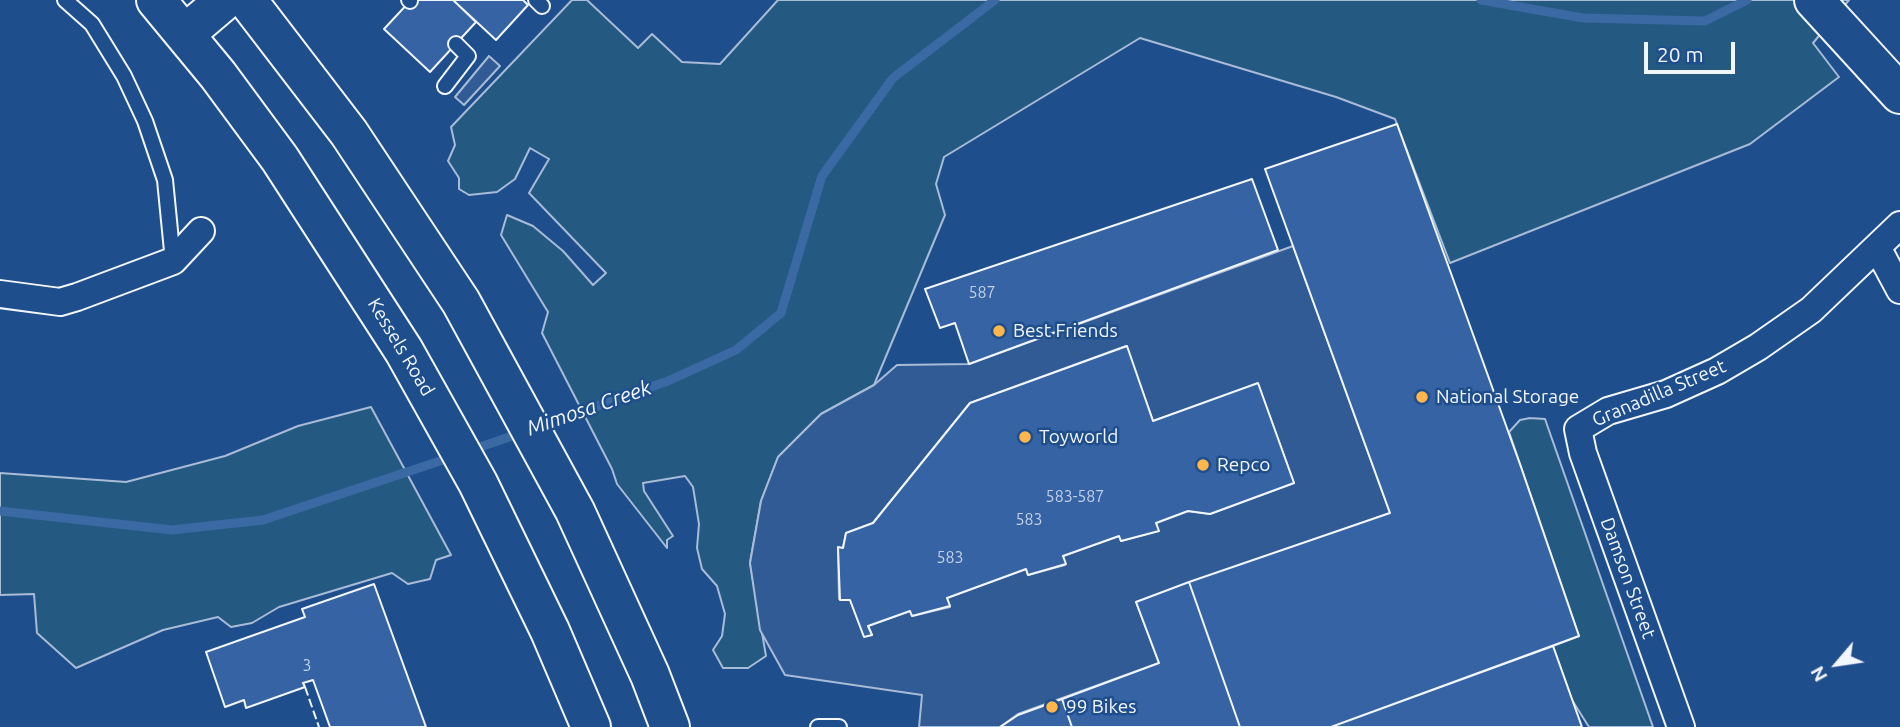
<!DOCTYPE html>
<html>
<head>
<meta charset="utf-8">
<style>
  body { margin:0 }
  #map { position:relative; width:1900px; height:727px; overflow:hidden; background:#1f4e8c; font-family:Ubuntu,sans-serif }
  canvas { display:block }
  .north { position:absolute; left:1802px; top:629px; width:70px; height:70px; -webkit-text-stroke:5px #1f4e8c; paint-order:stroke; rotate:241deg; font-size:19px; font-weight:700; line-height:28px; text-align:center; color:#f2f6ff }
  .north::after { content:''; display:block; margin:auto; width:24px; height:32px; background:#f2f6ff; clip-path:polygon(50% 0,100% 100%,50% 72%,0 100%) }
  .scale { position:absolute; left:1644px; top:42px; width:91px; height:32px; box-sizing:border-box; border:4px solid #f2f6ff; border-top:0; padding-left:9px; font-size:21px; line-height:24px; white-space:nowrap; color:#f2f6ff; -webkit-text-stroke:5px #1f4e8c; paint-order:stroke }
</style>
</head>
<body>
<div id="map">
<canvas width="1900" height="727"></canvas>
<div class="north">N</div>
<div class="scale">20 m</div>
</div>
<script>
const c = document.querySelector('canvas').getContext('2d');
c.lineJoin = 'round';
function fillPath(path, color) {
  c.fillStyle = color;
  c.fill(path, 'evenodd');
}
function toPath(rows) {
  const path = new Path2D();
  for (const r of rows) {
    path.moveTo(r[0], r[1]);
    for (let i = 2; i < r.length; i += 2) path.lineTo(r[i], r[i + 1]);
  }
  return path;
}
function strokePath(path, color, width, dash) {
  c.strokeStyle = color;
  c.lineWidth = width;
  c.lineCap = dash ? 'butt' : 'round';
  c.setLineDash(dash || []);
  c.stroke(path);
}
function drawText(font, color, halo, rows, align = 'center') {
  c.font = font + ' Ubuntu,sans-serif';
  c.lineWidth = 5;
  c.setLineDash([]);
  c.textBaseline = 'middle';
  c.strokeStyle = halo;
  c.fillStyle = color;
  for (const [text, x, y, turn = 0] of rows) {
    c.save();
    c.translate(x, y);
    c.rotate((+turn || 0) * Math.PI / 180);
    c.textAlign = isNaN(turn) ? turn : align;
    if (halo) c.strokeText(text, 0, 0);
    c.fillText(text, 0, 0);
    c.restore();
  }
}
const green = toPath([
  [572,0,587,0,638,48,652,34,682,62,720,64,778,0,1849,0,1813,43,1839,77,1750,144,1450,263,1395,119,1336,97,1140,38,944,157,936,184,945,215,874,385,821,414,778,457,761,501,750,563,766,656,748,668,723,668,713,650,722,636,725,614,717,586,702,569,697,548,699,524,693,487,685,476,643,483,644,491,673,536,667,540,667,548,617,484,612,469,542,333,548,312,501,235,507,215,533,226,563,251,593,285,606,273,529,193,549,159,530,148,515,179,497,192,469,195,459,189,459,178,448,161,455,145,451,127,572,0],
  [371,407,451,555,436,560,430,579,408,584,392,573,279,607,252,623,231,627,218,617,163,630,76,668,37,633,34,594,0,595,0,473,126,482,225,456,298,426,371,407],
  [1530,418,1545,419,1653,727,1589,727,1572,700,1553,646,1579,636,1509,432,1520,420,1530,418]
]);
fillPath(green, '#245a82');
strokePath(green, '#a8bbd7', 2);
const parking = toPath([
  [489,56,500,66,464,105,455,97,489,56],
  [1293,246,1390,513,1136,602,1159,663,1018,714,1000,727,919,727,922,695,785,675,760,630,750,563,761,501,778,457,821,414,874,385,897,365,969,364,1293,246],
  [1126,346,1153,421,1258,384,1294,483,1210,514,1188,511,1156,523,1158,531,1121,541,1119,536,1063,556,1065,565,1028,575,1026,569,947,598,950,607,912,616,910,611,868,626,872,635,864,636,850,600,839,599,838,548,843,548,846,533,873,523,970,403,1126,346]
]);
fillPath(parking, '#305b95');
strokePath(parking, '#a8bbd7', 2);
strokePath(toPath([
  [1481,0,1583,18,1705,21,1747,0],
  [538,427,668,381,736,350,781,313,822,176,893,78,995,0],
  [468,451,521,433],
  [0,511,172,530,263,520,452,457]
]), '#3b69a3', 9);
const building = toPath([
  [411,0,453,0,476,22,430,72,384,29,411,0],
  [453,0,523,0,528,5,496,40,453,0],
  [1397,124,1521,467,1579,636,1331,727,1240,727,1189,582,1390,513,1265,169,1397,124],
  [1252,179,1278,250,969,364,955,323,940,328,925,289,1252,179],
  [1127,346,1153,421,1258,383,1294,483,1210,514,1188,511,1156,523,1159,531,1121,541,1119,536,1063,556,1066,564,1028,575,1026,569,947,598,950,606,912,616,910,611,868,626,872,635,864,637,850,600,840,600,838,547,843,548,846,533,873,523,970,403,1127,346],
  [1189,582,1240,727,1072,727,1062,699,1159,663,1136,602,1189,582],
  [374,584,426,727,330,727,313,680,303,683,305,687,246,708,244,700,225,707,206,652,305,617,302,609,374,584],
  [1553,646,1582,727,1331,727,1553,646],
  [1062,699,1072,727,1000,727,1018,715,1062,699]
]);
fillPath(building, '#3563a3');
strokePath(building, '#f2f6ff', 2);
const lane = toPath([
  [65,0,92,24,124,76,145,121,165,180,173,261],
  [409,0,410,1],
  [536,0,542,6],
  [445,86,468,56,456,44],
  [818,727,839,727]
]);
const street = toPath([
  [1877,247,1900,290],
  [0,294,60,302,77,297,173,261,201,231],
  [1681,727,1583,453,1578,429,1608,411,1666,394,1717,371,1758,347,1811,310,1900,225]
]);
const secondary = toPath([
  [1814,0,1900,94],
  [185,34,225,0]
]);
const highway = toPath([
  [156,0,218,75,280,159,404,351,478,483,550,631,591,727],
  [247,0,349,133,461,302,575,511,650,675,670,727]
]);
strokePath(lane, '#f2f6ff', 18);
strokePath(street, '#f2f6ff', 30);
strokePath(secondary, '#f2f6ff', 42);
strokePath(highway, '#f2f6ff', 42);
strokePath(lane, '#1f4e8c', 14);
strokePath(street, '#1f4e8c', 26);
strokePath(secondary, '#1f4e8c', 38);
strokePath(highway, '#1f4e8c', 38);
strokePath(toPath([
  [305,687,319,727]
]), '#f2f6ff', 2, [9, 3.5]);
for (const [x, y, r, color] of [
  [999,331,7,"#ffb74d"],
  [1422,397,7,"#ffb74d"],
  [1025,437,7,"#ffb74d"],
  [1203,465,7,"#ffb74d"],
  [1052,707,7,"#ffb74d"]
]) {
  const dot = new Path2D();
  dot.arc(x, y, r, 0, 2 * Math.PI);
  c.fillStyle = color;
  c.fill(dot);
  strokePath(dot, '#1f4e8c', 2.5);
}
drawText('16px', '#c3d1e8', null, [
  ["587",982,293],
  ["583-587",1075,497],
  ["583",1029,520],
  ["583",950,558],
  ["3",307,666]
]);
drawText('19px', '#f2f6ff', '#1f4e8c', [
  ["Best Friends",1013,331],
  ["National Storage",1436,397],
  ["Toyworld",1039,437],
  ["Repco",1217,465],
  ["99 Bikes",1066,707]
], 'left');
drawText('19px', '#f2f6ff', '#1f4e8c', [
  ["Kessels Road",401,347,59],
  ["Granadilla Street",1659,393,-23],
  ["Damson Street",1628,578,70]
]);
drawText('italic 21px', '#f2f6ff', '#1f4e8c', [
  ["Mimosa Creek",589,408,-19]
]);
</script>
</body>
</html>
